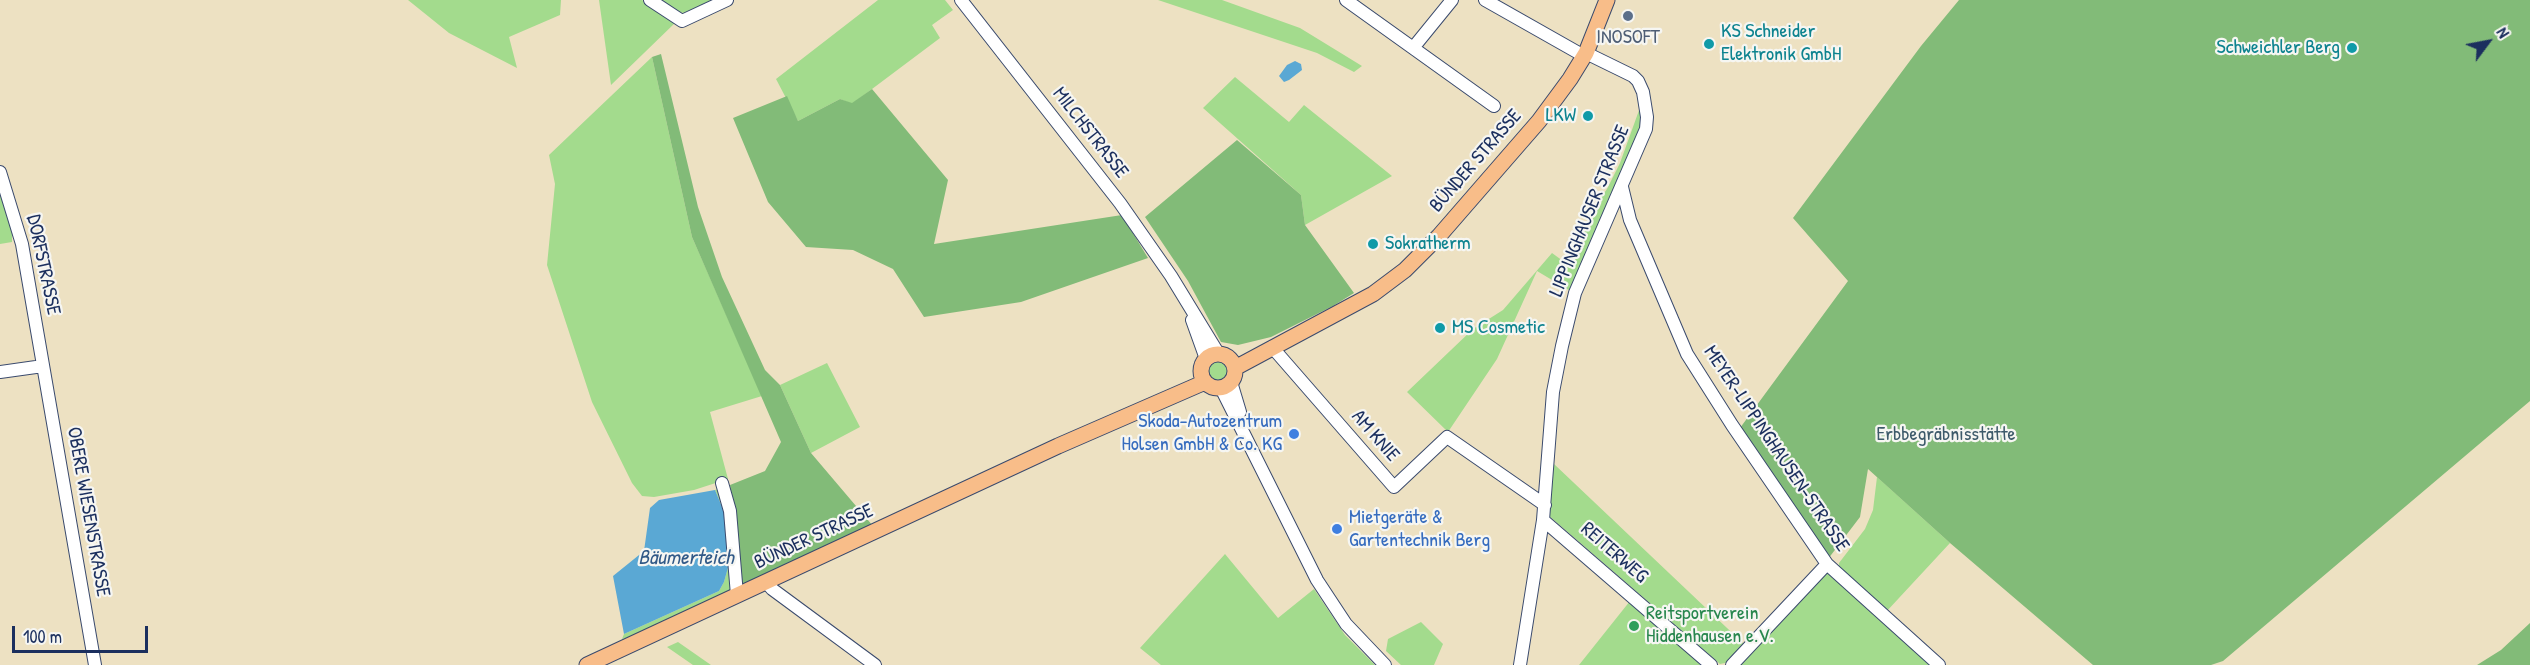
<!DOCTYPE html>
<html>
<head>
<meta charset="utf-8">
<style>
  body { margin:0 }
  #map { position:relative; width:2530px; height:665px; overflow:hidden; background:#ede1c2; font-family:"Patrick Hand",sans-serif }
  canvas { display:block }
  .north { position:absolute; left:2458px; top:12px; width:60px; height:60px; -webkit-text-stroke:4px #f6f6f2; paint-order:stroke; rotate:58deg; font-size:16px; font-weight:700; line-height:24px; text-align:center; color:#1b2f5e }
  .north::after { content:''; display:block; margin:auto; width:21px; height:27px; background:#1b2f5e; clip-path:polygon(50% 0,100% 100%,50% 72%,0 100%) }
  .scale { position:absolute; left:12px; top:626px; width:136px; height:27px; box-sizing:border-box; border:3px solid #1b2f5e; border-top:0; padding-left:8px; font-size:18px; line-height:21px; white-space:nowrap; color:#1b2f5e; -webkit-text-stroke:4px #f6f6f2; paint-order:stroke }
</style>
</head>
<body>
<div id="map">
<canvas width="2530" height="665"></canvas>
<div class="north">N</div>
<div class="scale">100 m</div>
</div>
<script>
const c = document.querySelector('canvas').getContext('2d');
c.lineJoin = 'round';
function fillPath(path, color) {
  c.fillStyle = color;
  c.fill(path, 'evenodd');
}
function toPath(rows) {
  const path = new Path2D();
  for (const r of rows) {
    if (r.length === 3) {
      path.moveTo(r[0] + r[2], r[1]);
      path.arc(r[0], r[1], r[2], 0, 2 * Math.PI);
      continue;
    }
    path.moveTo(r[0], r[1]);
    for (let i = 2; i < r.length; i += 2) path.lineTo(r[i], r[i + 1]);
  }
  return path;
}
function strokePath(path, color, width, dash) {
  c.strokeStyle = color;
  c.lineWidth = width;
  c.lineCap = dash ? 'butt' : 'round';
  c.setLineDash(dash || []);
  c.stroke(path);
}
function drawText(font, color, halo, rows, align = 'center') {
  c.font = font + ' "Patrick Hand",sans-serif';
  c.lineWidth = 4.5;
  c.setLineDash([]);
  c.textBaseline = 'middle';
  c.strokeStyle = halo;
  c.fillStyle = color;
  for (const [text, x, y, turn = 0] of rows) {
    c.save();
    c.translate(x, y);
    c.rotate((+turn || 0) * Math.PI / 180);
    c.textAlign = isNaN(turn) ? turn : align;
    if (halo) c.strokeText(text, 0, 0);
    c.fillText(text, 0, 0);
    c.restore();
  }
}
fillPath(toPath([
  [408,0,561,0,560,15,509,37,517,68,449,33],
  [599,0,642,0,676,22,611,85],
  [658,0,712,0,713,1,686,13,674,12],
  [878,0,945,0,953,10,932,25,940,38,852,104,840,99,798,121,776,79],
  [1158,0,1222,0,1300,28,1362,66,1354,72,1317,53],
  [652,57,692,237,762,396,710,412,728,479,694,490,654,497,642,496,632,483,592,402,547,265,555,184,549,155],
  [1235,77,1289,122,1304,105,1392,176,1305,225,1301,195,1203,108],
  [1642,102,1641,132,1572,292,1537,271,1497,359,1448,432,1407,392,1473,329,1503,310,1552,253,1563,261,1589,225,1588,216,1607,189,1620,163],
  [0,194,12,233,12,242,0,244],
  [1218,371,10],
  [827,363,860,427,811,453,780,385],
  [1554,464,1746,646,1730,662,1720,664,1548,515],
  [1877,477,1950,543,1886,612,1839,570,1839,563,1865,529,1873,510],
  [721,488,728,513,732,545,733,586,729,592,641,634,622,639,624,634,719,591,724,582,729,564,729,546,725,514,715,490],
  [1225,554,1278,618,1314,589,1345,635,1375,665,1161,665,1140,648],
  [1827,572,1932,665,1738,665],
  [1630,601,1701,665,1579,665],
  [1421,622,1443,644,1434,665,1401,665,1386,651,1388,639],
  [678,642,711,665,693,665,667,647]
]), '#a3db8d');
fillPath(toPath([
  [1959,0,2530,0,2530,401,2223,661,2211,665,2093,665,1950,543,1868,469,1860,517,1828,559,1740,428,1848,281,1793,218,1921,46],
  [661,54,698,207,722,277,765,370,780,385,811,453,873,526,741,587,730,485,765,471,781,442,692,237,652,57],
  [872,89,948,180,934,244,1122,215,1148,258,1021,302,924,317,893,269,853,250,806,247,768,202,733,118,787,96,798,121,840,99,852,103],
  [1237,140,1301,195,1305,225,1354,293,1333,306,1271,337,1238,345,1221,342,1188,281,1145,217],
  [2530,623,2530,665,2477,665,2501,650]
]), '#82bb78');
fillPath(toPath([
  [1295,61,1301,64,1302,70,1289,80,1284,82,1279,76,1287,65],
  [715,490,725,514,729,564,724,582,719,591,624,634,613,576,644,551,650,508,659,500]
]), '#5aa8d4');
const minor = toPath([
  [650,0,682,21,727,0],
  [961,0,1120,203,1171,276,1218,353],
  [1346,0,1494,106],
  [1485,0,1584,56],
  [1413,48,1452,0],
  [0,172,22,244,95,665],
  [1622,187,1630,220,1687,354,1732,425,1827,564,1939,665],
  [1192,320,1206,359],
  [1272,347,1394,487,1447,437,1545,505],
  [0,372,43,366],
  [1231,382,1240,412],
  [1221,388,1317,580,1346,624,1385,665],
  [722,483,730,511,737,595],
  [1543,520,1711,665],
  [766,582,772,589,875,665],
  [1520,665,1543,520,1553,392,1562,346,1575,293,1646,129,1647,117,1643,92,1638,81,1633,76,1586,53],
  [1732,665,1827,564]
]);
const major = toPath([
  [1218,371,17],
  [1235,368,1373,294,1405,270,1439,236,1539,121,1570,79,1586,53,1607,0],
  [587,665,1058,446,1205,382]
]);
strokePath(minor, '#3a4a6d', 14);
strokePath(major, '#3a4a6d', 17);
strokePath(minor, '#fff', 12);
strokePath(major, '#f8bd89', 15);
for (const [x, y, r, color] of [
  [1628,16,6,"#5c6f8a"],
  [1709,44,6,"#0f9aa8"],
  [2352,48,6,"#0f9aa8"],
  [1588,116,6,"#0f9aa8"],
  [1373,244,6,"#0f9aa8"],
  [1440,328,6,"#0f9aa8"],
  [1294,434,6,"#3f7fe0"],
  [1337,529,6,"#3f7fe0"],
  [1634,626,6,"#2e9e5b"]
]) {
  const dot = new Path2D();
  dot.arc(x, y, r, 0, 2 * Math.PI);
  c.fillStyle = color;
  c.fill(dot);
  strokePath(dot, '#f6f6f2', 2);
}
drawText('20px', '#0d838f', '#f6f6f2', [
  ["KS Schneider",1721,32],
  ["Elektronik GmbH",1721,55],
  ["Schweichler Berg",2340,48,"right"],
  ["LKW",1576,116,"right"],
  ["Sokratherm",1385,244],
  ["MS Cosmetic",1452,328]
], 'left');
drawText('20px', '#4e5e75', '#f6f6f2', [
  ["INOSOFT",1628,38]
]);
drawText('20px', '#1b2f5e', '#f6f6f2', [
  ["MILCHSTRASSE",1090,133,52],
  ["BÜNDER STRASSE",1476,161,-49],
  ["LIPPINGHAUSER STRASSE",1590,211,-68],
  ["DORFSTRASSE",43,265,78],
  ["AM KNIE",1375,436,49],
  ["MEYER-LIPPINGHAUSEN-STRASSE",1776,449,56],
  ["OBERE WIESENSTRASSE",88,512,80],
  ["BÜNDER STRASSE",814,537,-25],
  ["REITERWEG",1614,553,41]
]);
drawText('20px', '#366cbe', '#f6f6f2', [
  ["Skoda-Autozentrum",1282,422],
  ["Holsen GmbH & Co. KG",1282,445],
  ["Mietgeräte &",1349,518,"left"],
  ["Gartentechnik Berg",1349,541,"left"]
], 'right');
drawText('20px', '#3d5a6a', '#f6f6f2', [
  ["Erbbegräbnisstätte",1946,435]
]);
drawText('20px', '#27864d', '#f6f6f2', [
  ["Reitsportverein",1646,614],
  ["Hiddenhausen e.V.",1646,637]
], 'left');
drawText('italic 21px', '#315987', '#f6f6f2', [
  ["Bäumerteich",686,558]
]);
</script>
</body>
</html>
